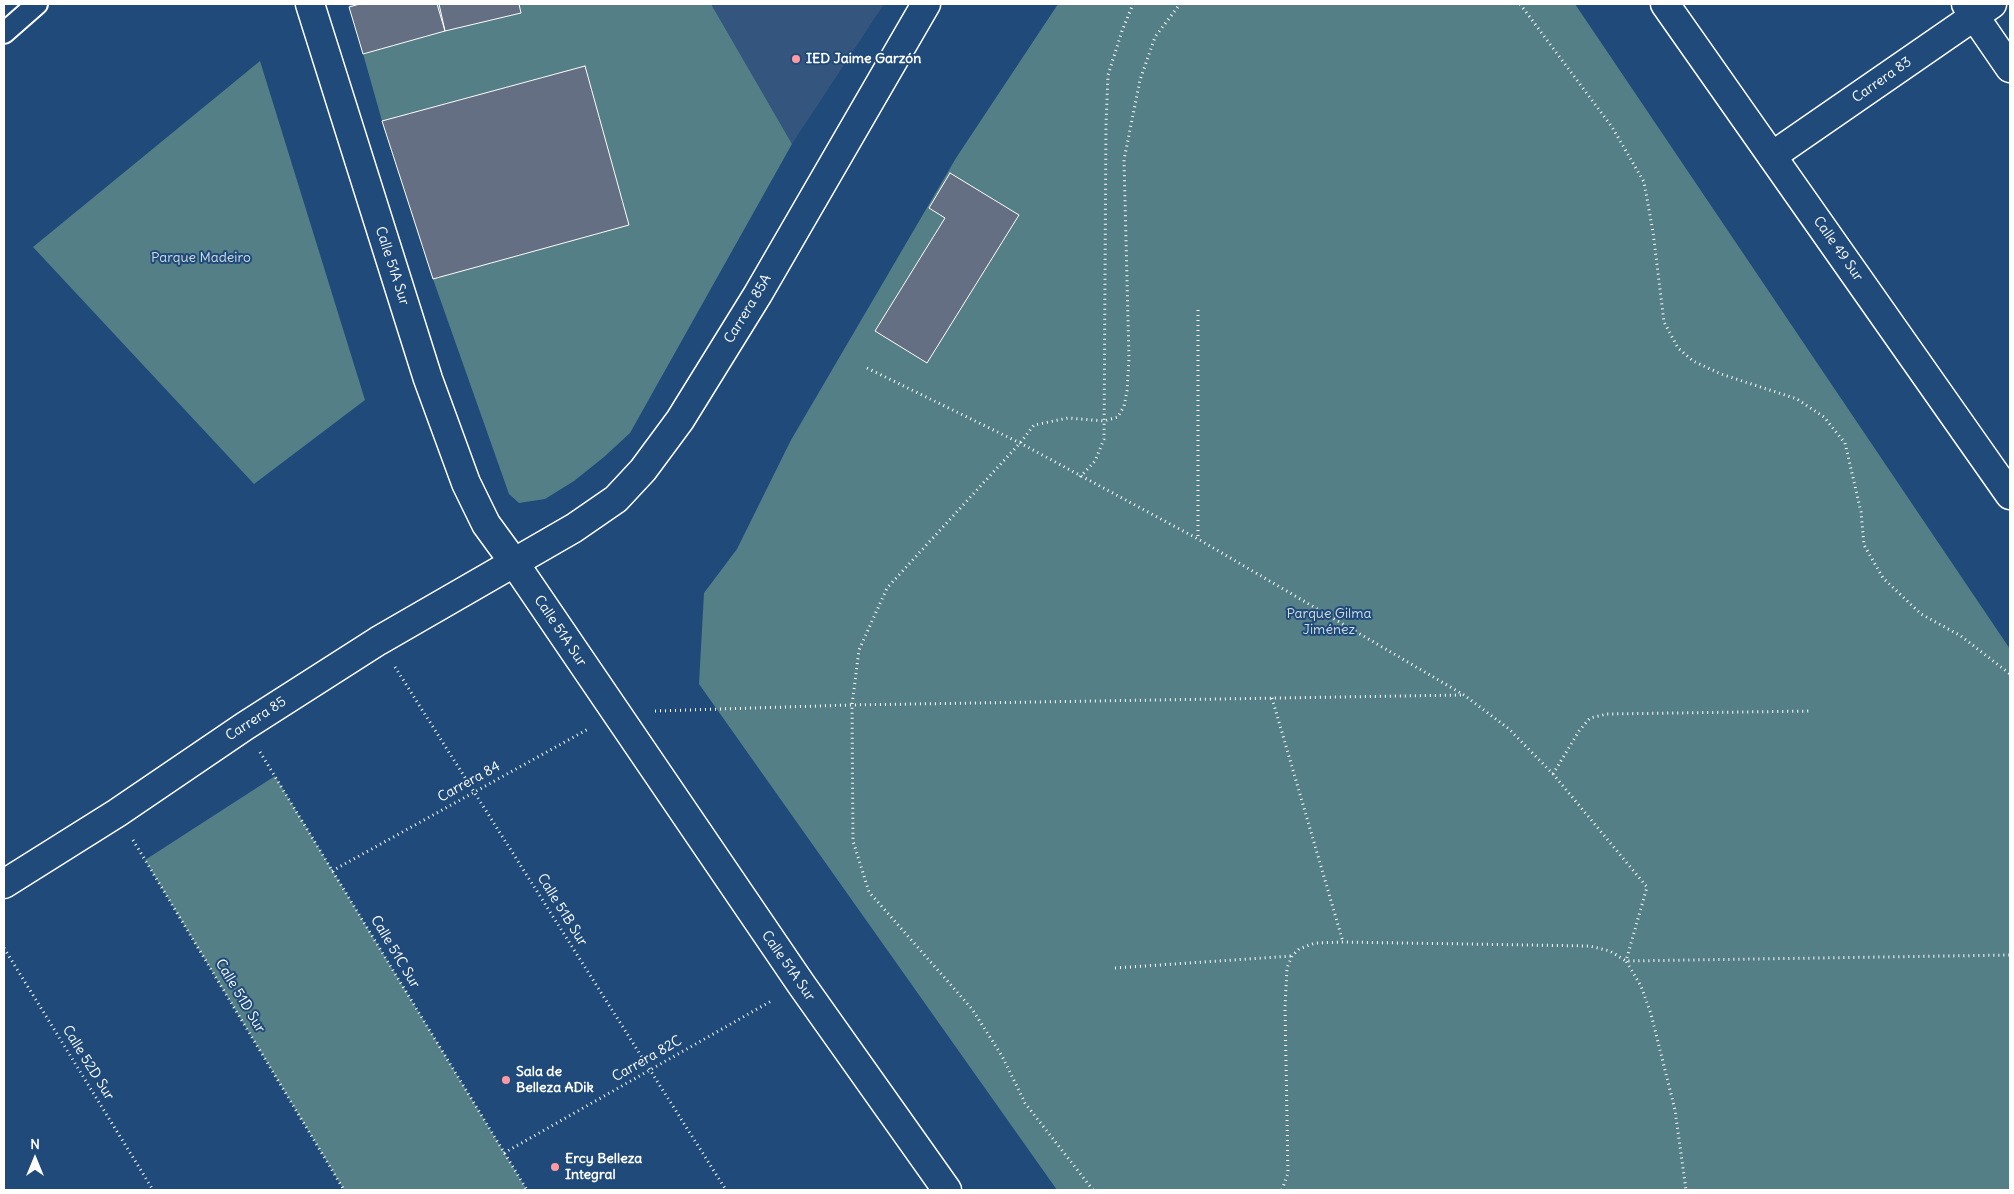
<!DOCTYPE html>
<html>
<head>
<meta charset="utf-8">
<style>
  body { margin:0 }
  #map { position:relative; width:2014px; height:1194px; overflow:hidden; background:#1f4a7a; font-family:Delius,sans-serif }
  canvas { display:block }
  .frame { position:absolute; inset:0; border:5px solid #fff; pointer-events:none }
  .north { position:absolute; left:10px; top:1134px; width:50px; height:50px; -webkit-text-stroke:4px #1f4a7a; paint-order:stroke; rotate:0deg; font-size:14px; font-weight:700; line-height:20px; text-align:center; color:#fff }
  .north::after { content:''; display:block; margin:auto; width:18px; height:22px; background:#fff; clip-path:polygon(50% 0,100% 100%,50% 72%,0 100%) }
</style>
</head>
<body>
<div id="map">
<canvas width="2014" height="1194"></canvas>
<div class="frame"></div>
<div class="north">N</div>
</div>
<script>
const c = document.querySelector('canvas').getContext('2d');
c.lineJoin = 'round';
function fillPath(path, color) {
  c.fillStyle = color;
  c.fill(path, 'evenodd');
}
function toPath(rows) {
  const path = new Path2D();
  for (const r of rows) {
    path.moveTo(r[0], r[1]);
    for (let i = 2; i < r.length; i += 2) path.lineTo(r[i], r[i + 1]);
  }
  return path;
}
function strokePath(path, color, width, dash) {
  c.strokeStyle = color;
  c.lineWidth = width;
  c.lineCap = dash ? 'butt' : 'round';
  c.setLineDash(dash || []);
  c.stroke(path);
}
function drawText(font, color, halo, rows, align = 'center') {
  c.font = font + ' Delius,sans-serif';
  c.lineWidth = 4;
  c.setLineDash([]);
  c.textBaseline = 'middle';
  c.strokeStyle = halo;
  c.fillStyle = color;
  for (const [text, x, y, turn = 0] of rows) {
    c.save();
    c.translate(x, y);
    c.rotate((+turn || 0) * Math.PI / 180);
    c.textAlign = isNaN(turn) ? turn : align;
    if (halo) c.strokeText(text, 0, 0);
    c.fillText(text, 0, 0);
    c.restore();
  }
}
fillPath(toPath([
  [711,4,884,4,792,144]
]), '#34557d');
fillPath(toPath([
  [349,4,711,4,792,144,630,433,604,457,574,481,545,499,519,503,509,494,433,279,382,121],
  [1058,4,1575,4,2010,649,2010,1190,1057,1190,699,684,704,593,737,549,791,440,956,158],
  [260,61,365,400,254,484,33,247],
  [275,776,527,1190,344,1190,145,860]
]), '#547f87');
const building = toPath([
  [360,4,437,4,445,31,363,54,349,7,360,4],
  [439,4,519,4,521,13,445,31,439,4],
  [585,66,629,225,433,279,382,121,585,66],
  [950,173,1019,215,927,363,875,331,945,218,929,208,950,173]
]);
fillPath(building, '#646f83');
strokePath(building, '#fff', 1);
const lane = toPath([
  [4,33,37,4]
]);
const street = toPath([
  [1966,4,2010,68],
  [1772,156,1992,4],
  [513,561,801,984,947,1190]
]);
const secondary = toPath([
  [310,4,428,379,466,483,486,524,513,561],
  [1665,4,2010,495],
  [4,884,117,813,245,726,378,641,574,528,616,499,643,470,680,420,758,294,926,4]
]);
strokePath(lane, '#fff', 24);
strokePath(street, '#fff', 31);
strokePath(secondary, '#fff', 31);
strokePath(toPath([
  [1520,4,1612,127,1644,182,1653,232,1664,322,1678,348,1693,361,1721,374,1797,399,1824,417,1845,443,1861,512,1864,545,1883,578,1921,614,1961,636,2010,674],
  [1198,310,1198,539],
  [867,368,1020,443,1198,539,1464,695,1509,729,1553,774,1647,887,1626,961,1641,986,1651,1014,1675,1110,1686,1190],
  [1080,477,1095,461,1104,439,1106,125,1108,75,1122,31,1133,4],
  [395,667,726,1190],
  [1272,698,1343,942],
  [655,711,852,705,1463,695],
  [260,752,527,1190],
  [1553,774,1579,731,1590,718,1607,714,1812,711],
  [133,840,344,1190],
  [332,871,590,728],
  [4,948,153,1190],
  [1115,968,1292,956],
  [504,1153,773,1000],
  [1093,1190,1025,1103,1002,1056,972,1009,869,892,853,841,852,705,859,650,887,588,1020,443,1034,425,1068,418,1104,421,1118,417,1124,406,1127,391,1129,358,1124,160,1140,80,1155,37,1180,4],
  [1282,1190,1288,1173,1285,1008,1287,968,1292,956,1299,949,1315,943,1343,942,1589,946,1610,951,1626,961,2010,955]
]), '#fff', 3, [1, 4]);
strokePath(lane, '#1f4a7a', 20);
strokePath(street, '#1f4a7a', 28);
strokePath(secondary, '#1f4a7a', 28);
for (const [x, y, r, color] of [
  [796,59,5,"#ff9aa2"],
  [506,1080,5,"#ff9aa2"],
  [555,1167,5,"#ff9aa2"]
]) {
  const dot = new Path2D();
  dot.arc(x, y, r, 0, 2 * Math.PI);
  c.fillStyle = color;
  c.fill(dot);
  strokePath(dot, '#1f4a7a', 2);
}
drawText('bold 14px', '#fff', '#1f4a7a', [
  ["IED Jaime Garzón",806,59],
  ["Sala de",516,1072],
  ["Belleza ADik",516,1088],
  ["Ercy Belleza",565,1159],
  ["Integral",565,1175]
], 'left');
drawText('14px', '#fff', '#1f4a7a', [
  ["Carrera 83",1882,80,-35],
  ["Calle 49 Sur",1838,249,55],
  ["Calle 51A Sur",392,266,72],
  ["Carrera 85A",748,309,-59],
  ["Calle 51A Sur",560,631,56],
  ["Carrera 85",256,719,-33],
  ["Carrera 84",469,782,-29],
  ["Calle 51B Sur",562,910,58],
  ["Calle 51C Sur",395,952,59],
  ["Calle 51A Sur",788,966,55],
  ["Calle 51D Sur",240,996,59],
  ["Carrera 82C",647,1059,-30],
  ["Calle 52D Sur",88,1063,58]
]);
drawText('14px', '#d4dfe1', '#1f4a7a', [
  ["Parque Madeiro",201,258],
  ["Parque Gilma",1329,614],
  ["Jiménez",1329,630]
]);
</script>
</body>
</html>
